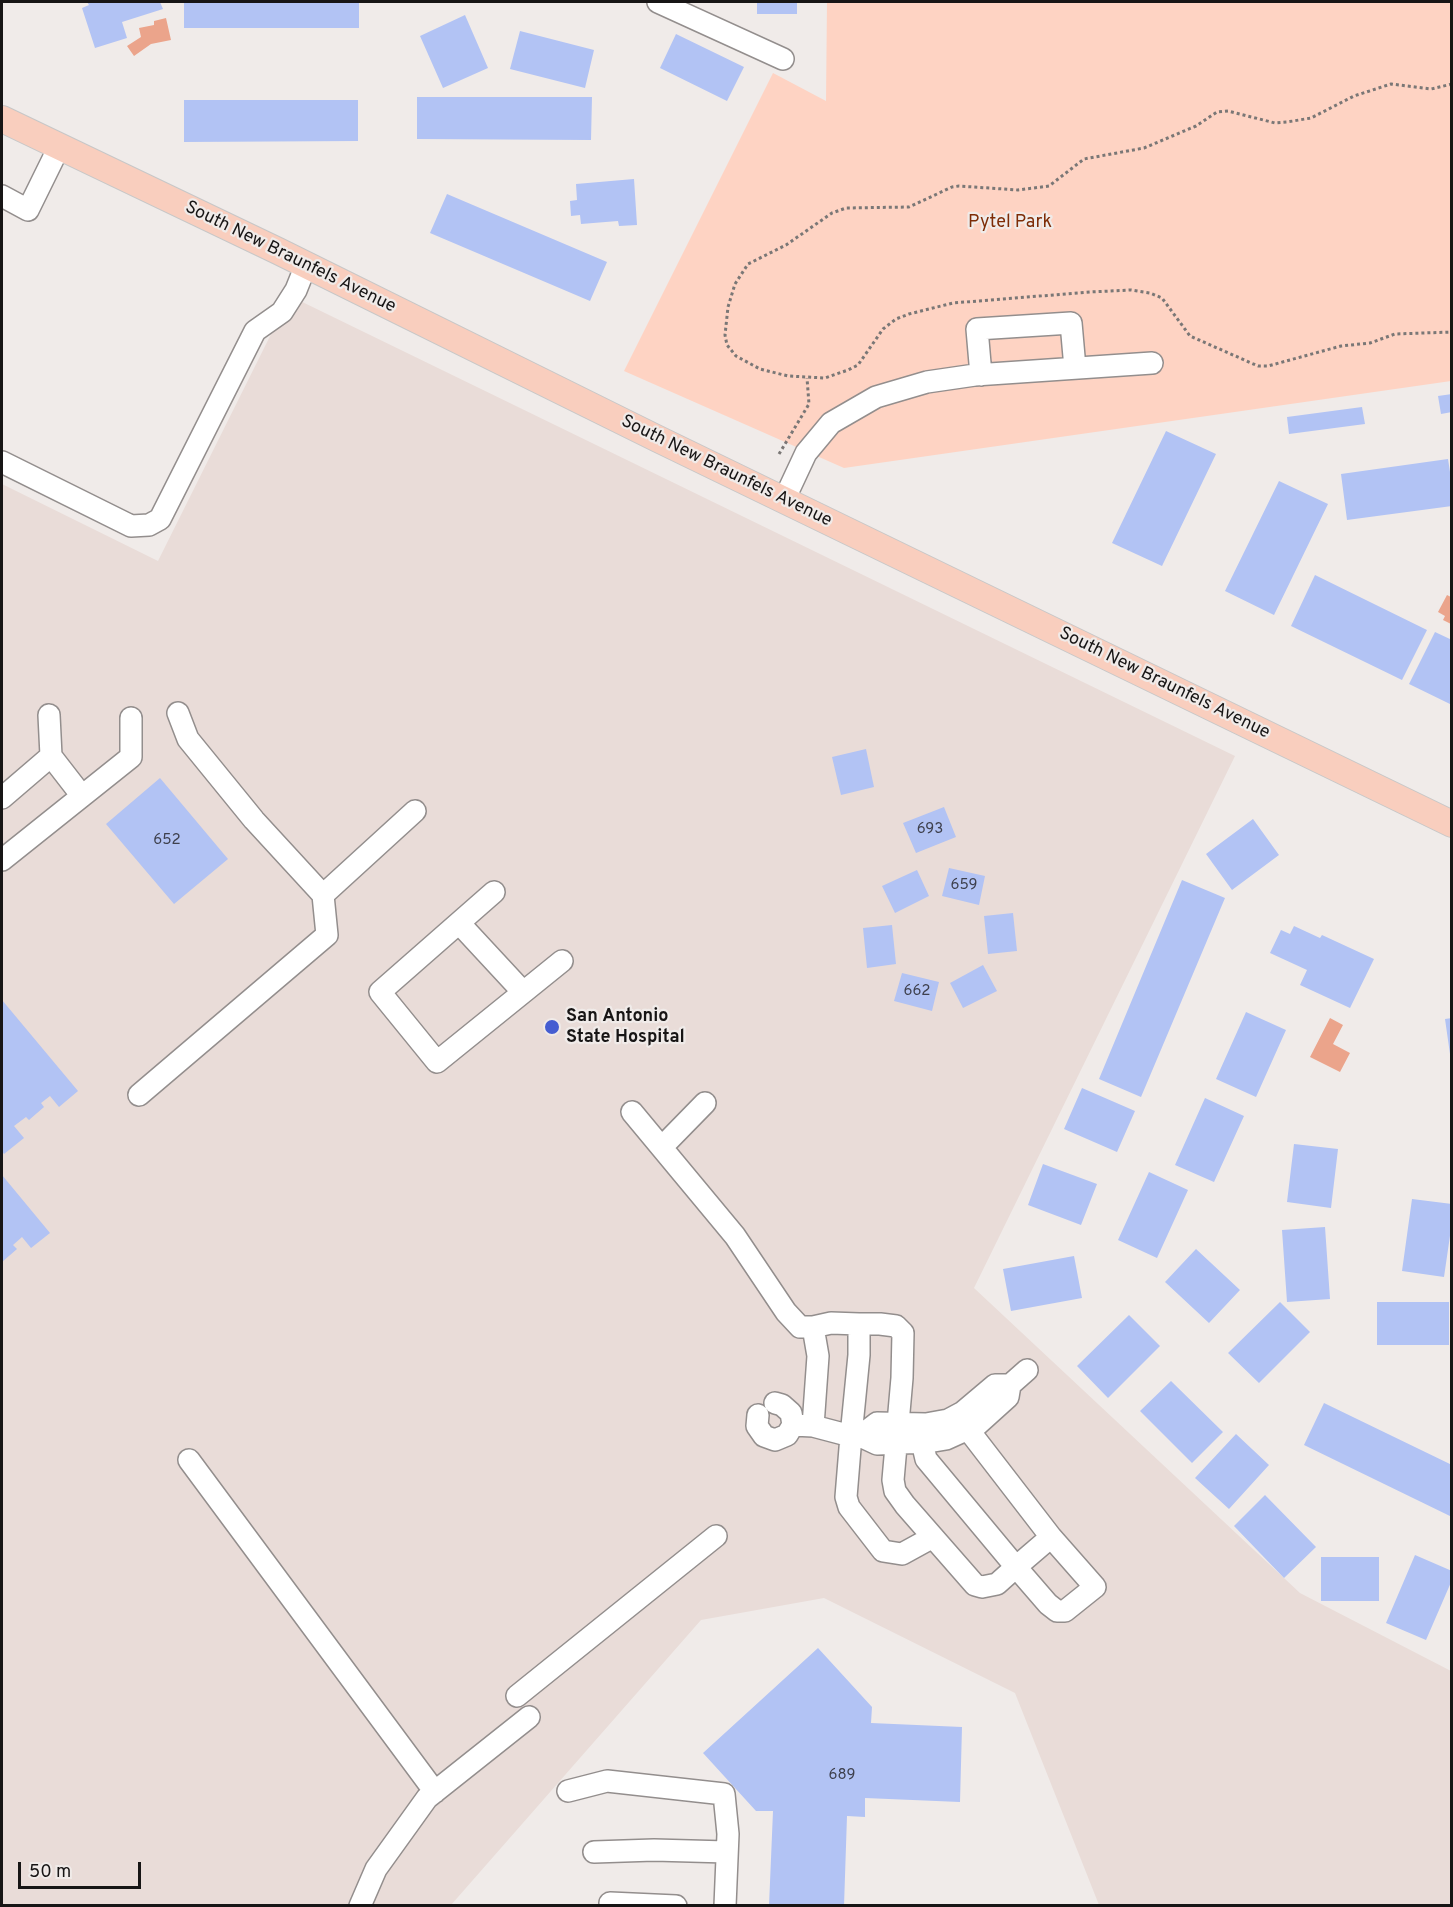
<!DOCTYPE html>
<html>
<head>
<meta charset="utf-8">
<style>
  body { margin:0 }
  #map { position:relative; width:1453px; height:1907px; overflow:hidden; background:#f0ebe9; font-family:Overpass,sans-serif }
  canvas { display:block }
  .frame { position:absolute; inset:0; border:3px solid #171515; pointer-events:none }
  .scale { position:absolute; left:18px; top:1862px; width:123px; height:27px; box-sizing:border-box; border:3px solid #171515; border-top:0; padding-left:8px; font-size:18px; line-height:21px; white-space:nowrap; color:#171515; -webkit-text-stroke:4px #f0ebe9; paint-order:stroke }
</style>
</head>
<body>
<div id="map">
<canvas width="1453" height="1907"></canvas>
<div class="frame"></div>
<div class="scale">50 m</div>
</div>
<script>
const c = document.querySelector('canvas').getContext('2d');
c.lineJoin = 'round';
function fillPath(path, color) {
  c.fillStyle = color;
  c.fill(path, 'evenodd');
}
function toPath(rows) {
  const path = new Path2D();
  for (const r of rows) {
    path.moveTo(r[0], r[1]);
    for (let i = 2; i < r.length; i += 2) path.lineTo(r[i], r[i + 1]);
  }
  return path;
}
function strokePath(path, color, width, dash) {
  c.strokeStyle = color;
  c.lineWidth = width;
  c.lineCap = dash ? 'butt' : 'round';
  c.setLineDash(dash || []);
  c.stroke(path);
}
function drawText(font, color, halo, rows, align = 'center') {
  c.font = font + ' Overpass,sans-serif';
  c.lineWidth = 4.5;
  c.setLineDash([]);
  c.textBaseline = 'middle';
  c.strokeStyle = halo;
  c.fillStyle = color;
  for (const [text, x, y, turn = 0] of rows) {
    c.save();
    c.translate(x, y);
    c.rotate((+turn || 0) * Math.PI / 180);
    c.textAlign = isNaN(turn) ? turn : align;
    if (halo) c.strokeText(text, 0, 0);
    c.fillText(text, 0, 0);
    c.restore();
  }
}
fillPath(toPath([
  [290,296,1235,756,974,1288,1300,1593,1451,1671,1451,1905,1099,1905,1015,1693,824,1598,701,1620,451,1905,2,1905,2,484,158,561]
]), '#e9dcd8');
fillPath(toPath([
  [827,2,1451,2,1451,381,844,468,624,371,773,73,826,101]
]), '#fed3c3');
fillPath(toPath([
  [166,18,171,40,151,44,134,56,127,46,141,37,139,28,154,25,154,21],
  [1447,595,1451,597,1451,624,1443,620,1445,616,1438,612],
  [1330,1018,1343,1025,1333,1044,1350,1053,1340,1072,1310,1057]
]), '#eba48b');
fillPath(toPath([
  [87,2,160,2,163,9,122,22,127,38,95,48,82,8,89,5],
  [184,2,359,2,359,28,184,28],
  [757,2,797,2,797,14,757,14],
  [465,15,488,68,443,88,420,36],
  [520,31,594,50,585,88,510,69],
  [676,34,744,67,727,101,660,68],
  [417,97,592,97,591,140,417,139],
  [184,100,358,100,358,141,184,142],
  [634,179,637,225,619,226,618,221,581,224,580,215,571,216,570,201,577,200,576,184],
  [447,194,607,262,590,301,430,233],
  [1452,394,1452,412,1441,414,1438,396],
  [1362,407,1365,424,1289,434,1287,417],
  [1166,431,1216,454,1162,566,1112,543],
  [1448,459,1452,485,1452,506,1347,520,1341,474],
  [1279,481,1328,504,1274,615,1225,591],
  [1315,575,1427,630,1402,680,1291,626],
  [1435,632,1452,640,1452,700,1450,704,1409,684],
  [866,749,874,787,841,795,832,757],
  [160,778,228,859,174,904,106,824],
  [944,807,956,837,916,853,903,823],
  [1253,819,1279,855,1232,890,1206,854],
  [949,868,985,876,979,905,942,896],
  [917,870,929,896,895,913,882,886],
  [1182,880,1225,898,1141,1097,1099,1079],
  [1013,913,1017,951,988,954,984,916],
  [892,925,896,964,867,968,863,928],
  [1294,926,1320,938,1322,935,1374,959,1350,1008,1300,985,1307,970,1270,953,1281,930,1290,934],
  [983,965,997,991,963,1008,950,983],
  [902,973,939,982,932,1011,894,1001],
  [2,1000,78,1091,59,1107,50,1096,41,1103,44,1107,29,1120,26,1117,14,1126,24,1138,4,1154,2,1151],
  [1246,1012,1286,1030,1256,1097,1216,1079],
  [1452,1018,1452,1054,1450,1054,1445,1019],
  [1082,1088,1135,1111,1117,1152,1064,1129],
  [1205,1098,1244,1116,1214,1182,1175,1165],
  [1294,1144,1338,1149,1331,1208,1287,1202],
  [1043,1164,1097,1184,1081,1225,1028,1205],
  [1149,1172,1188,1190,1157,1258,1118,1240],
  [2,1175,50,1233,31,1248,22,1237,13,1245,17,1249,2,1262],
  [1412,1199,1452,1204,1452,1222,1444,1277,1402,1271],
  [1325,1227,1330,1299,1287,1302,1282,1230],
  [1196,1249,1240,1290,1209,1323,1165,1282],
  [1074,1256,1082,1298,1011,1311,1003,1269],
  [1280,1302,1310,1332,1259,1383,1228,1353],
  [1377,1302,1449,1302,1449,1345,1377,1345],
  [1129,1315,1160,1346,1108,1398,1077,1366],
  [1171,1381,1223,1432,1192,1463,1140,1411],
  [1324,1403,1452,1465,1452,1517,1304,1445],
  [1236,1434,1269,1465,1229,1509,1195,1478],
  [1265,1495,1316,1547,1284,1578,1234,1526],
  [1415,1555,1452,1571,1452,1580,1426,1640,1386,1623],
  [1321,1557,1379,1557,1379,1601,1321,1601],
  [818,1648,872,1707,871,1723,962,1727,960,1802,865,1798,865,1817,847,1816,844,1906,769,1906,773,1811,756,1811,703,1753]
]), '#b2c3f4');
const minor = toPath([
  [658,2,783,59],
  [2,196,28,210,59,147],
  [981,375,977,329,1071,323,1075,368],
  [2,462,131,526,149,525,160,519,255,331,282,312,296,290,306,265],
  [784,500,806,453,831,423,876,397,927,382,975,375,1152,363],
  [178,713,188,739,254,820,323,895,415,811],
  [51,756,82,796],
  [2,798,51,756,49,715],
  [2,860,131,757,131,718],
  [494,892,380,992,437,1062,562,961],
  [459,923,523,992],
  [139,1095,327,935,323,895],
  [632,1112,735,1236,786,1312,800,1327,813,1327,831,1323,859,1324,859,1355,851,1436,860,1436,877,1444,928,1442,946,1439,977,1425,1008,1397,1010,1385],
  [662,1147,705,1103],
  [859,1324,880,1324,896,1326,903,1333,902,1378,893,1480,895,1491,905,1505,975,1585,982,1587,997,1584,1016,1567,1051,1537,1095,1587,1065,1611,1057,1611,1048,1604,1016,1567,926,1459,922,1442,921,1424],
  [813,1327,818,1356,813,1426],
  [758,1415,757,1426,764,1436,775,1440,787,1435,793,1425,791,1413,782,1405,775,1403],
  [960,1419,1051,1537],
  [793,1425,813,1426,851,1436,846,1497,849,1507,883,1551,902,1554,933,1537],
  [860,1436,877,1423,926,1424,948,1420,963,1412,995,1385,1010,1385,1027,1370],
  [189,1460,435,1792],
  [517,1696,716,1536],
  [568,1791,607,1781,724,1794,728,1834,725,1906],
  [594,1852,654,1850,727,1852],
  [610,1903,676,1906],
  [360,1906,376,1869,427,1798,529,1717]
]);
const major = toPath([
  [2,119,278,251,658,439,1452,824]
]);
strokePath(minor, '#938e8d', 24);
strokePath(major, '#c7c7c7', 28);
strokePath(toPath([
  [1452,84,1431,89,1391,84,1354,96,1311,118,1287,122,1275,123,1228,111,1217,112,1196,126,1144,148,1084,159,1049,186,1018,190,959,186,952,187,909,207,846,208,832,213,786,245,748,264,735,284,728,307,725,335,727,345,736,356,760,369,788,376,825,378,848,370,858,365,883,329,896,319,909,314,953,303,1090,292,1131,290,1150,293,1162,298,1190,336,1258,366,1268,366,1341,346,1370,343,1395,334,1452,332],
  [779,454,809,404,807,378]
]), '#7a7776', 3, [3, 3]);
strokePath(minor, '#fff', 21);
strokePath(major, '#f9cebe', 26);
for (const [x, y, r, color] of [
  [552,1027,8,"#455dd1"]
]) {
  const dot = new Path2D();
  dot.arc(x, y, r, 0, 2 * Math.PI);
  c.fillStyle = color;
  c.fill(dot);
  strokePath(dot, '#f0ebe9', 2);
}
drawText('15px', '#3e404d', null, [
  ["693",930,830],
  ["652",167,841],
  ["659",964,886],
  ["662",917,992],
  ["689",842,1776]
]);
drawText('18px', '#7e2c06', '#f0ebe9', [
  ["Pytel Park",1010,223]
]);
drawText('18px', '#171515', '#f0ebe9', [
  ["South New Braunfels Avenue",290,258,26],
  ["South New Braunfels Avenue",726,472,26],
  ["South New Braunfels Avenue",1164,684,26]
]);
drawText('bold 18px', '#171515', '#f0ebe9', [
  ["San Antonio",566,1017],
  ["State Hospital",566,1038]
], 'left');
</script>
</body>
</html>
